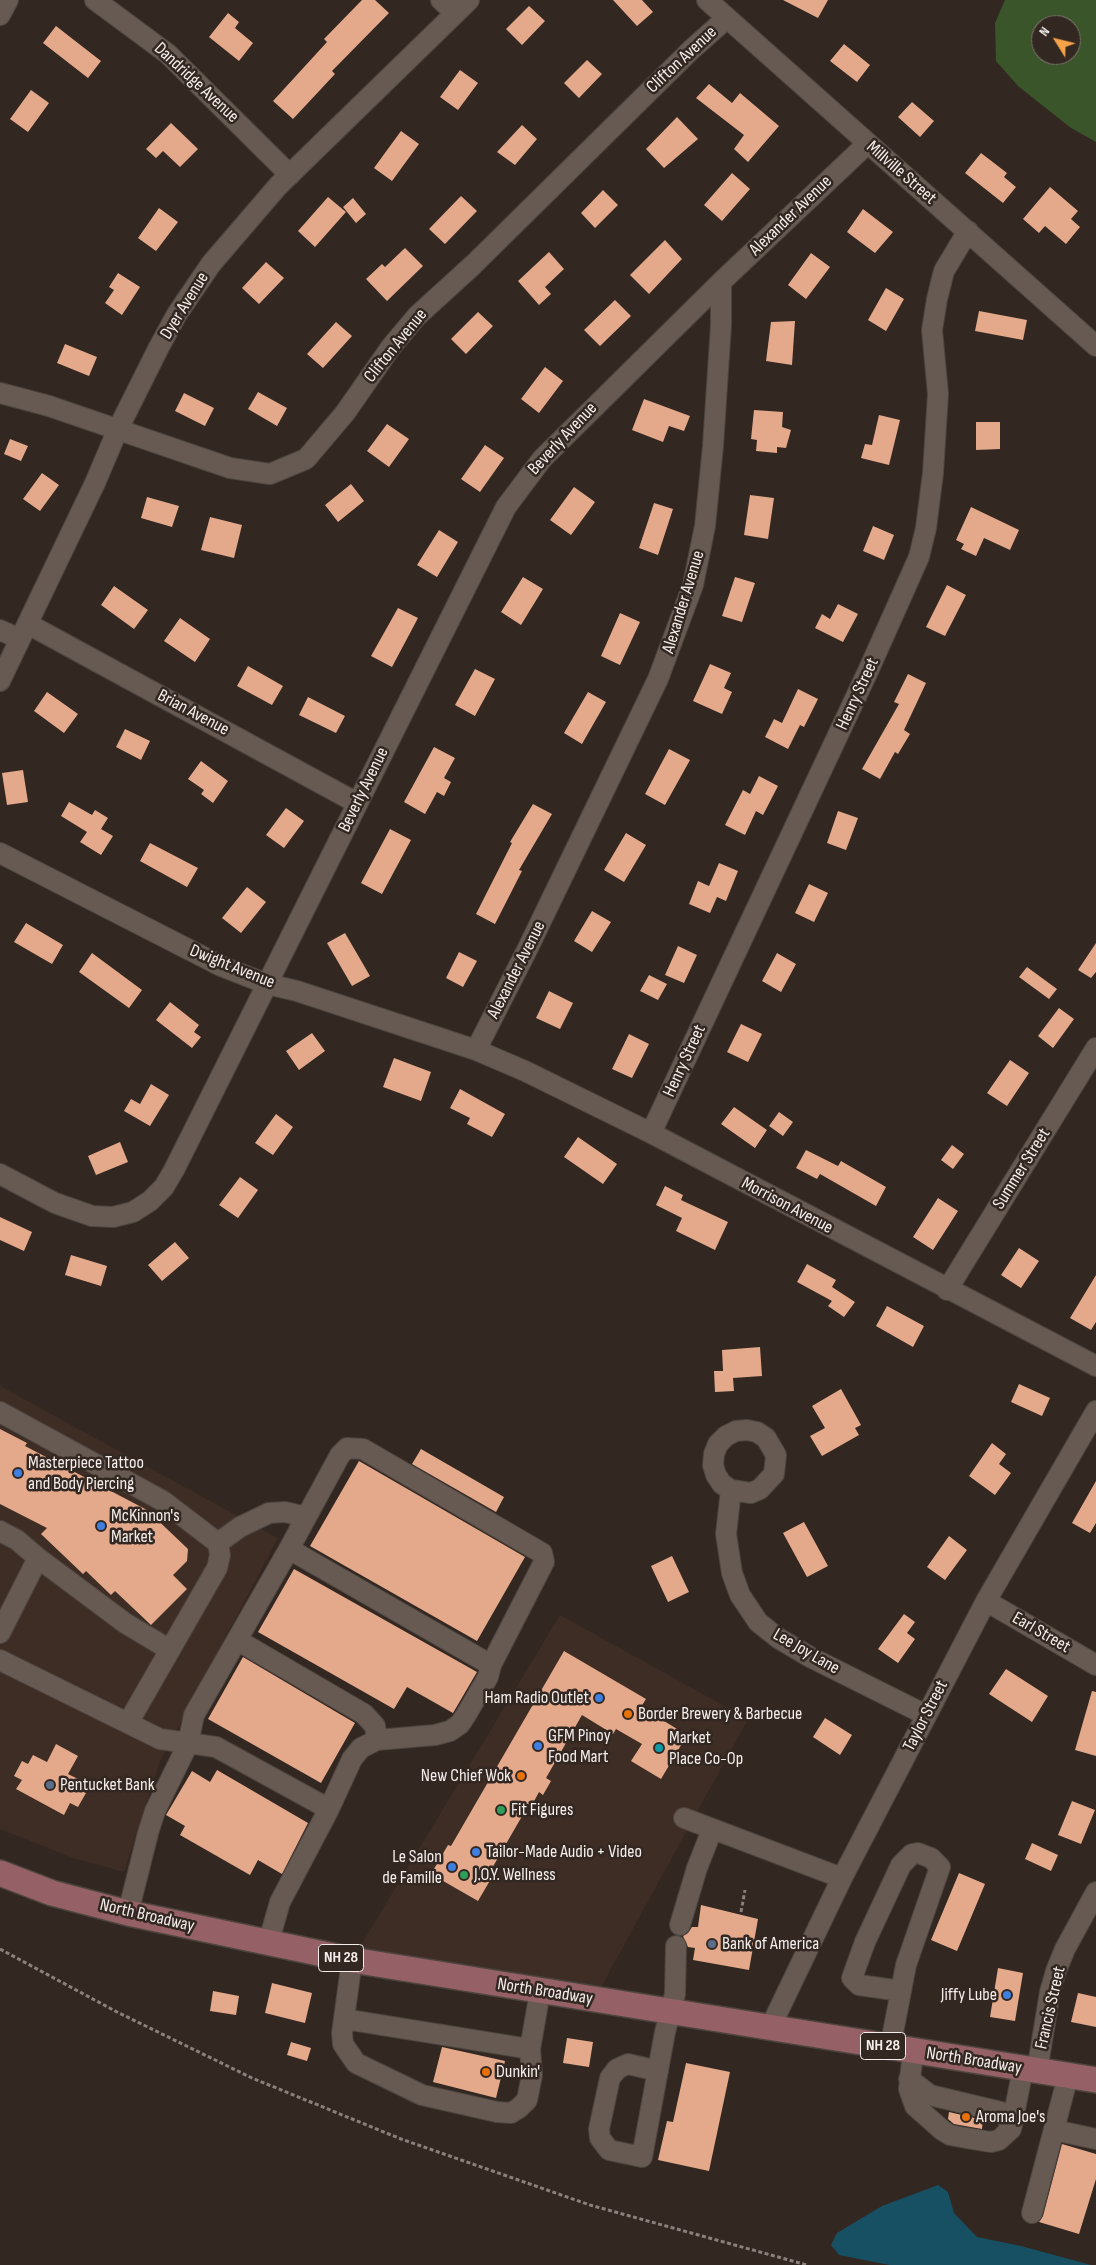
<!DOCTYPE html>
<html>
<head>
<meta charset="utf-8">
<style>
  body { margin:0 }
  #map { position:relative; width:1096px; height:2265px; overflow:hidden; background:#332722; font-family:"Sofia Sans Condensed",sans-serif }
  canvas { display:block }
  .north { position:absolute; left:1031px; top:15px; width:50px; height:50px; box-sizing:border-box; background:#332722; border:1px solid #807672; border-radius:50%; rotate:306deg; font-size:14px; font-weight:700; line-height:20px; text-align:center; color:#f4ede9 }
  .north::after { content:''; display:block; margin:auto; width:18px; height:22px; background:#f6a247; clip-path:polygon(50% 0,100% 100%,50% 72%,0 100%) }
</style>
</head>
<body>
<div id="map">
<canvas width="1096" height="2265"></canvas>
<div class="north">N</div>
</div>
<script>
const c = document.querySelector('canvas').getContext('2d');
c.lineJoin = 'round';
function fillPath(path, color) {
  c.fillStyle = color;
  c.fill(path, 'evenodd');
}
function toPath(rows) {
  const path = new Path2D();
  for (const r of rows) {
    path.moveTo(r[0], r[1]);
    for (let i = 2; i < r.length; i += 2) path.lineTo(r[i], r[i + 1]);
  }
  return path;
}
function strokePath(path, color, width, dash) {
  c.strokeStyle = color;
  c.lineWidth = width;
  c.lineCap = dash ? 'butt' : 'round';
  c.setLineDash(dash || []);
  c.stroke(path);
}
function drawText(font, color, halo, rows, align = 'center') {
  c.font = font + ' "Sofia Sans Condensed",sans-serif';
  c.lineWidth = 5;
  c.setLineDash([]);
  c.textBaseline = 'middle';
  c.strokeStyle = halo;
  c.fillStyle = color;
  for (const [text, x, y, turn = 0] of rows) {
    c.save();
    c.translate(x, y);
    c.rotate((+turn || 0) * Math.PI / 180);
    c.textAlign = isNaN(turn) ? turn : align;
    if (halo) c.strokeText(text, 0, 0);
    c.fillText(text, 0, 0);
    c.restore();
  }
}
fillPath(toPath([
  [0,1386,278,1538,160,1761,124,1872,73,1858,0,1829],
  [560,1615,748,1719,594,2000,352,1960]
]), '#3e2d24');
fillPath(toPath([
  [1005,0,1096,0,1096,142,1071,128,1018,86,996,61,995,23],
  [1041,25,1071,25,1071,55,1041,55]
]), '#3a5529');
fillPath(toPath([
  [938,2185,948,2192,954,2213,977,2237,1021,2246,1091,2265,890,2265,839,2255,831,2245,837,2233,882,2206]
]), '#165062');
fillPath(toPath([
  [362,0,375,0,389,13,332,71,335,74,293,119,273,101,327,42,324,39],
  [613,0,642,0,653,12,637,26],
  [783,0,828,0,818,18],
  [529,6,545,21,522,45,506,29],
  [228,13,239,22,235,28,253,43,239,61,209,37],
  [56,26,101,61,88,78,43,43],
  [844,44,870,65,857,82,830,61],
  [587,60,602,74,579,98,564,83],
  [460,70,478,83,458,110,440,97],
  [709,84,732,103,740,93,779,126,748,162,734,149,744,135,696,98],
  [31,90,49,103,28,132,10,119],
  [912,102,934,121,920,137,898,117],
  [677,117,698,139,664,168,646,149],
  [171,123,198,149,180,167,163,151,156,158,146,149],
  [522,125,537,139,515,165,497,152],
  [401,131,419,144,392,181,374,168],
  [981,153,1007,173,1004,177,1016,187,1003,203,965,173],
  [732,173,750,189,722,221,704,205],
  [1050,187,1078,211,1071,219,1080,227,1066,244,1045,226,1039,233,1023,219],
  [603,190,618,205,595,228,581,213],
  [461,196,477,211,445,244,429,229],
  [328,197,346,212,315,247,298,231],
  [353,198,366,214,356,223,343,207],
  [159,208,178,222,156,251,138,238],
  [863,209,893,232,875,253,847,232],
  [665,240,682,259,649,294,630,275],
  [405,248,423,266,387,301,366,279,382,264,385,267],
  [549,252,564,269,545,287,551,294,539,305,518,281],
  [811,253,830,267,806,299,788,285],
  [266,262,284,278,259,304,242,288],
  [118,273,140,287,122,315,105,303,114,290,109,287],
  [886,288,904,299,886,331,868,320],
  [615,300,631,316,600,346,584,330],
  [979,311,1027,320,1023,340,975,331],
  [478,312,493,326,466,354,451,339],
  [795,321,792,365,766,361,771,322],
  [336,322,352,336,323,368,307,354],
  [65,344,97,357,89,376,57,363],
  [545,367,563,381,539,413,521,399],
  [258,392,287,408,277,426,248,409],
  [184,393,214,408,205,426,175,411],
  [644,399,690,416,684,431,669,426,663,442,632,430],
  [754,410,783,412,782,427,791,430,786,448,777,447,777,453,756,451,757,440,751,439],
  [879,415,900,420,889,465,861,458,865,444,872,445],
  [976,422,1000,422,1000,449,976,450],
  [387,424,409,439,389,467,367,451],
  [10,439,28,446,21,461,4,454],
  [485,445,504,458,480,492,461,479],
  [42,473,59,485,40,511,23,499],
  [351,484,364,501,338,522,325,505],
  [574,487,595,502,571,535,550,520],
  [750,495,774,498,768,539,744,535],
  [147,497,179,506,172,527,141,518],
  [654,503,673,509,658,555,639,548],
  [971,507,1019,530,1010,550,984,538,976,556,961,549,964,544,956,540],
  [210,517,242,525,234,558,201,550],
  [873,526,894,535,884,560,863,551],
  [439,530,458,542,437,577,417,565],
  [523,577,543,589,521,625,501,612],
  [735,577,755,583,742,622,722,616],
  [947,585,966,595,945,636,926,627],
  [114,586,148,610,134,629,101,605],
  [838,604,858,614,843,642,815,628,822,614,830,619],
  [398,608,418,618,392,667,371,656],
  [620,613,640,622,620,665,601,656],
  [180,618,210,639,195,662,164,641],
  [710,664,731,673,724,688,732,692,722,714,693,701],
  [248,666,283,686,272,705,237,686],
  [475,669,495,679,475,716,455,705],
  [908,674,926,683,904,730,910,734,898,754,895,752,880,779,862,769,899,704,894,702],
  [798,689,818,699,804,727,800,725,788,749,765,737,774,719,782,723],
  [47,692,78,714,64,733,34,711],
  [588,692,606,702,582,744,564,733],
  [308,697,345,716,336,733,299,715],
  [125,729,150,741,141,760,116,747],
  [434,747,455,758,444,778,451,782,444,796,437,792,425,814,404,802],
  [669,749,690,760,665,805,645,794],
  [201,761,228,781,213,803,201,794,204,790,188,779],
  [23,770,28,802,7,805,2,773],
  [759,776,778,786,763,815,756,811,745,835,725,825,743,790,750,794],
  [69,802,92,815,95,810,108,818,101,829,113,836,101,855,80,842,87,832,61,816],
  [533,804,552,814,519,870,522,871,495,924,476,914,512,843,510,842],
  [286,808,304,821,284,848,266,835],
  [838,811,858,818,846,850,827,843],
  [390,829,411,840,382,894,361,883],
  [626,833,646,845,624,882,604,870],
  [150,843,198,868,187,887,140,861],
  [719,863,738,871,726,901,717,897,710,913,689,904,698,881,709,886],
  [809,884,828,893,814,922,795,913],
  [247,887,266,902,241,933,222,918],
  [592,911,611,922,592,952,574,941],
  [26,923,63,945,52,964,14,942],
  [345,933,370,976,352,986,327,943],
  [1096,943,1096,972,1091,978,1078,970],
  [678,946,697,955,684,983,665,975],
  [459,952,477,961,463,987,446,978],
  [92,953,142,990,129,1008,79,972],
  [777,953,796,964,781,992,762,981],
  [1027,967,1057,989,1049,999,1019,977],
  [649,975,667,984,658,1000,640,991],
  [549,991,573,1003,560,1029,536,1018],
  [170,1002,199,1025,194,1032,201,1037,192,1048,156,1020],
  [1059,1008,1074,1019,1053,1048,1038,1036],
  [741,1024,762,1034,748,1062,727,1052],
  [312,1033,325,1051,299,1070,286,1051],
  [629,1034,649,1044,632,1078,612,1069],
  [394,1058,431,1072,421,1101,383,1087],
  [1010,1060,1029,1073,1007,1106,987,1093],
  [151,1084,169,1095,150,1126,124,1111,131,1099,140,1104],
  [460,1089,505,1114,492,1137,467,1124,470,1118,450,1108],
  [734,1107,767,1130,755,1148,721,1124],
  [779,1112,793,1122,783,1136,769,1126],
  [276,1114,293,1127,273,1155,255,1143],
  [578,1137,617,1164,603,1184,564,1157],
  [120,1142,128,1162,96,1175,88,1156],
  [952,1145,964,1154,953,1169,941,1160],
  [806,1150,838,1166,841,1161,886,1187,876,1206,820,1174,817,1179,796,1168],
  [240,1177,258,1190,238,1218,219,1205],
  [665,1186,683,1195,681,1200,728,1222,715,1250,676,1231,682,1218,656,1205],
  [938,1198,958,1211,933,1250,913,1237],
  [0,1217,32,1232,24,1251,0,1240],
  [175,1242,189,1258,162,1281,148,1265],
  [1019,1248,1039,1261,1021,1288,1001,1275],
  [71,1255,107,1266,101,1286,65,1275],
  [807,1264,836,1280,832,1287,855,1302,844,1317,828,1306,832,1301,797,1282],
  [1096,1275,1096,1322,1091,1330,1070,1318],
  [887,1306,924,1326,913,1347,876,1326],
  [760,1347,762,1376,733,1378,734,1391,715,1392,714,1371,723,1371,722,1350],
  [1019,1384,1050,1398,1042,1416,1011,1402],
  [841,1389,861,1425,855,1428,859,1435,822,1456,810,1436,825,1428,812,1406],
  [0,1429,27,1443,25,1446,147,1510,188,1549,187,1561,173,1575,187,1589,151,1625,115,1591,111,1595,86,1571,83,1574,41,1534,47,1528,0,1504],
  [992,1443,1006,1454,999,1464,1011,1473,995,1495,969,1476],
  [421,1449,504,1497,496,1512,412,1464],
  [359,1461,525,1557,477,1641,310,1546],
  [1096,1481,1096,1523,1090,1533,1072,1523],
  [804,1522,828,1566,807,1577,783,1533],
  [949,1536,967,1550,945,1580,927,1567],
  [672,1556,689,1592,668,1602,651,1566],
  [294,1569,477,1672,453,1713,407,1687,394,1709,258,1632],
  [904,1614,915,1622,907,1633,915,1639,898,1663,878,1649],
  [564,1651,646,1699,641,1707,687,1735,661,1779,631,1761,642,1744,616,1729,613,1734,582,1715,546,1778,551,1781,543,1795,539,1792,532,1805,529,1804,491,1870,495,1872,478,1901,431,1874,448,1845,451,1846],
  [243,1657,355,1723,321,1783,208,1719],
  [1006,1669,1048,1696,1032,1722,989,1694],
  [1092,1691,1096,1692,1096,1756,1075,1750],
  [825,1718,852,1735,840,1755,813,1737],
  [56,1744,78,1756,68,1774,82,1781,78,1789,86,1793,78,1807,70,1803,64,1815,16,1789,22,1780,14,1776,22,1761,28,1764,33,1755,47,1762],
  [217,1770,308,1823,282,1874,258,1860,250,1875,180,1835,185,1826,166,1815,192,1771,210,1782],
  [1072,1801,1095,1810,1081,1844,1058,1835],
  [1032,1843,1058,1855,1051,1871,1025,1859],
  [959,1873,985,1884,957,1951,931,1940],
  [701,1905,758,1919,749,1970,693,1960,695,1948,688,1947,683,1936,688,1933,692,1927,698,1927],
  [998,1968,1023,1973,1015,2021,990,2017],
  [272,1983,312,1993,305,2023,265,2013],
  [213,1991,239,1996,236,2015,210,2011],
  [1078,1993,1096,1997,1096,2027,1071,2022],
  [567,2038,593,2042,589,2067,563,2063],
  [291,2042,311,2048,307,2061,287,2055],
  [442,2047,505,2061,496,2098,433,2082],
  [686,2063,730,2072,709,2171,658,2160,667,2121,673,2122],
  [949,2112,983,2120,982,2129,954,2124,948,2119],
  [1062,2144,1096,2154,1096,2179,1079,2234,1039,2222,1043,2216]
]), '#e4a98b');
const minor = toPath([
  [95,0,168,54,290,175],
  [441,0,455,13],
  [707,0,1096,346],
  [0,15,8,0],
  [0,393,49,406,230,468,270,474,306,459,345,413,391,347,417,316,473,265,691,50,727,18],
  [28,624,357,803],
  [0,630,20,639],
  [0,681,95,483,118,429,158,349,177,314,211,264,278,186,469,0],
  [0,853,221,966,267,984,297,991,476,1050,525,1071,651,1133,1096,1366],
  [476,1050,527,950,658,679,693,585,705,526,713,446,721,325,721,282,867,144],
  [651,1133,869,669,919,557,926,528,933,473,938,394,932,330,937,299,944,271,968,231],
  [0,1174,55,1203,92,1216,113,1217,133,1212,150,1201,164,1187,174,1170,506,507,542,459,721,282],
  [947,1290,1096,1048],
  [0,1412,163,1501,218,1543,220,1555,217,1568,128,1723],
  [731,1490,751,1493,760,1489,774,1474,776,1455,766,1438,757,1432,747,1430,736,1431,726,1436,718,1444,714,1454,713,1465,716,1475,722,1484,731,1490,726,1534,732,1573,740,1595,758,1622,778,1638,810,1657,926,1715],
  [0,1531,17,1540,38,1558,0,1633],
  [218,1543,240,1527,269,1513,285,1512,306,1517],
  [289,1549,340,1455,347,1448,363,1449,542,1553,544,1562,491,1665],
  [38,1558,125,1623,170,1650],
  [986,1601,1096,1665],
  [237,1640,364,1714,375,1726,377,1740],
  [0,1660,160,1739,216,1747,329,1809],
  [684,1818,842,1878],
  [128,1913,148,1833,155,1811,188,1744,194,1715,289,1549,491,1665,488,1677,466,1715,460,1724,450,1731,435,1735,377,1740,361,1748,352,1759,329,1809,280,1902,268,1944],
  [680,1925,697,1868,712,1830],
  [352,1960,342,2033,343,2044,356,2063,422,2095,497,2112,511,2113,519,2108,527,2100,532,2075,530,2049,540,1992],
  [344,2019,530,2049],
  [770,2028,842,1878,986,1601,1096,1411],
  [890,2048,906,1965,940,1867,931,1858,918,1853,912,1854,901,1865,865,1942,852,1978,859,1985,901,1991],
  [913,2051,909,2089,915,2106,942,2130,950,2135,972,2139,991,2142,999,2140,1011,2129,1023,2069],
  [658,2071,628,2064,617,2069,610,2078,599,2129,600,2138,609,2150,642,2157,665,2032,675,1994,676,1946],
  [1037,2071,1050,1992,1056,1971,1065,1949,1096,1892],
  [909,2079,930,2095,1001,2112,1009,2121,1011,2129],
  [1054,2130,1096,2139],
  [1032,2213,1068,2076]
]);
const major = toPath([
  [0,1873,52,1893,128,1913,352,1960,1096,2080]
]);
strokePath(minor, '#4e4540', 22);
strokePath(major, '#4e4540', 28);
strokePath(toPath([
  [741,1912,745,1890],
  [0,1949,117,2012,252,2078,401,2139,590,2205,807,2265]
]), '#8a807c', 3, [4, 2.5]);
strokePath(minor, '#665a53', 20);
strokePath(major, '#956166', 25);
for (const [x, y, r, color] of [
  [18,1473,5,"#3f7fe0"],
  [101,1526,5,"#3f7fe0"],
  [599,1698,5,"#3f7fe0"],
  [628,1714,5,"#e8710a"],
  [538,1746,5,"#3f7fe0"],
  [659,1748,5,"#0f9aa8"],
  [521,1776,5,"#e8710a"],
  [50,1785,5,"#5c6f8a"],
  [501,1810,5,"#2e9e5b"],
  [476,1852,5,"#3f7fe0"],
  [452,1867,5,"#3f7fe0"],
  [464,1875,5,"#2e9e5b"],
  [712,1944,5,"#5c6f8a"],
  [1007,1995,5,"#3f7fe0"],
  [486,2072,5,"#e8710a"],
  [966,2117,5,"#e8710a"]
]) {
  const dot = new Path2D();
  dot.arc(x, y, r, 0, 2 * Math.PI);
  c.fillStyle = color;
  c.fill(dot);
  strokePath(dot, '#332722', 2);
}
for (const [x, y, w] of [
  [341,1958,45],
  [883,2046,45]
]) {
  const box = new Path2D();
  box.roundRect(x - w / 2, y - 13.5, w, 27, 4);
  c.fillStyle = '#332722';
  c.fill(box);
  strokePath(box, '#f4ede9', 1);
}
drawText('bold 16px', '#f4ede9', null, [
  ["NH 28",341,1958],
  ["NH 28",883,2046]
]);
drawText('18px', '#f4ede9', '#332722', [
  ["Clifton Avenue",682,60,-43],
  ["Dandridge Avenue",196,83,43],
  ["Millville Street",901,173,41],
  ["Alexander Avenue",791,216,-44],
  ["Dyer Avenue",185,306,-58],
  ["Clifton Avenue",396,346,-51],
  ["Beverly Avenue",563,439,-47],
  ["Alexander Avenue",684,602,-73],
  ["Henry Street",858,694,-65],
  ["Brian Avenue",193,713,28],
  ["Beverly Avenue",364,790,-64],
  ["Dwight Avenue",232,967,22],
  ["Alexander Avenue",517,970,-63],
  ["Henry Street",685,1061,-65],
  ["Summer Street",1022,1169,-58],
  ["Morrison Avenue",787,1206,28],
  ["Earl Street",1041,1633,30],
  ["Lee Joy Lane",806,1652,30],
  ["Taylor Street",926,1716,-63],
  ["North Broadway",147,1916,13],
  ["North Broadway",545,1992,9],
  ["Francis Street",1051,2008,-77],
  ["North Broadway",974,2061,9]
]);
drawText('18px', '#f4ede9', '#332722', [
  ["Masterpiece Tattoo",28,1463],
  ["and Body Piercing",28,1484],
  ["McKinnon's",111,1516],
  ["Market",111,1537],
  ["Ham Radio Outlet",589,1698,"right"],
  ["Border Brewery & Barbecue",638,1714],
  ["GFM Pinoy",548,1736],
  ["Food Mart",548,1757],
  ["Market",669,1738],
  ["Place Co-Op",669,1759],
  ["New Chief Wok",511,1776,"right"],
  ["Pentucket Bank",60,1785],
  ["Fit Figures",511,1810],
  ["Tailor-Made Audio + Video",486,1852],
  ["Le Salon",442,1857,"right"],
  ["de Famille",442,1878,"right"],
  ["J.O.Y. Wellness",474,1875],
  ["Bank of America",722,1944],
  ["Jiffy Lube",997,1995,"right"],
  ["Dunkin'",496,2072],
  ["Aroma Joe's",976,2117]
], 'left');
</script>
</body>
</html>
